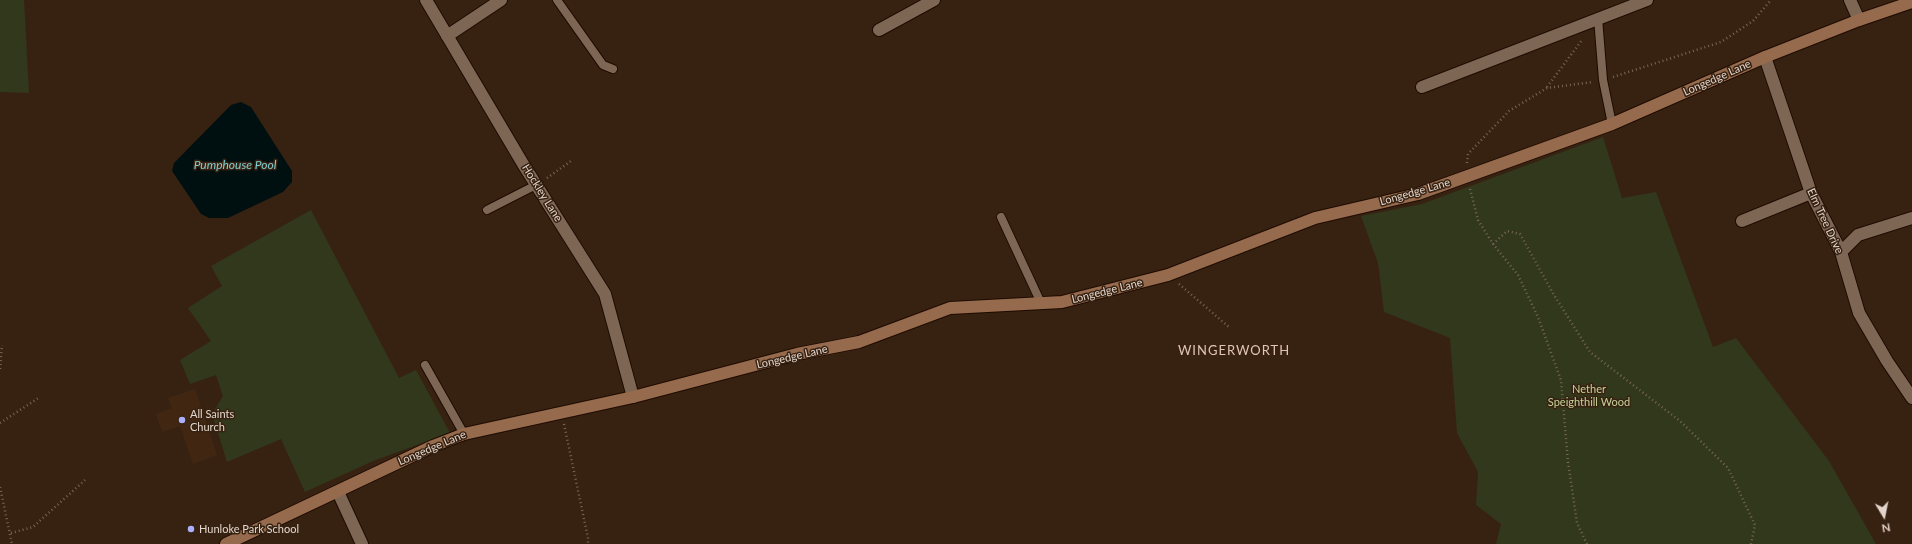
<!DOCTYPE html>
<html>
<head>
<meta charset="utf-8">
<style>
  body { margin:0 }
  #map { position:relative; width:1912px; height:544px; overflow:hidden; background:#372212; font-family:Lato,sans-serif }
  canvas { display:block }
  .north { position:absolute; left:1864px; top:496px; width:40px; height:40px; -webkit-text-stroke:3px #372212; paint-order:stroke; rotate:170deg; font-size:11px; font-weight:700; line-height:16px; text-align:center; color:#e3d5cb }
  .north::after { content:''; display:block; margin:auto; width:14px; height:18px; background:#e3d5cb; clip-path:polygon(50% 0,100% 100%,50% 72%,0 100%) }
</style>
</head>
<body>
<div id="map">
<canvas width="1912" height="544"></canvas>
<div class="north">N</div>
</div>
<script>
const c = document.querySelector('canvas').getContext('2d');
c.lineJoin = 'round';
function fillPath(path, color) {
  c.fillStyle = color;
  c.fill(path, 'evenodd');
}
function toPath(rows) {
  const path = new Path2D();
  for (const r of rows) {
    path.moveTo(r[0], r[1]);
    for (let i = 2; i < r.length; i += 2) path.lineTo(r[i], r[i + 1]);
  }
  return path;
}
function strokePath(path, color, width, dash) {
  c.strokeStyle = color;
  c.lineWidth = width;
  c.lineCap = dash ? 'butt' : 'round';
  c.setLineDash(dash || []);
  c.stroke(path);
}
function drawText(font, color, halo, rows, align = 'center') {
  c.font = font + ' Lato,sans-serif';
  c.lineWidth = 3;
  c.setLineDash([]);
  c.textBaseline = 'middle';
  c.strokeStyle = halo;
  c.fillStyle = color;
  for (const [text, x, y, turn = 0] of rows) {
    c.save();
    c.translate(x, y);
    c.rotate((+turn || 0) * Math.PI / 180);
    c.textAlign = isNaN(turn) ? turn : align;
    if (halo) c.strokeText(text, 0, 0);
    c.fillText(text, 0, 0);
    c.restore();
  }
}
fillPath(toPath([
  [195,389,217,455,193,464,180,426,162,432,156,414,172,408,168,398]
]), '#412712');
fillPath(toPath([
  [0,0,24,0,29,93,0,92],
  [1603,137,1622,198,1656,192,1713,347,1736,338,1829,461,1876,544,1496,544,1501,524,1476,505,1478,472,1457,433,1450,338,1384,312,1378,263,1361,216,1422,204],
  [311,210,399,378,416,370,450,433,373,461,305,492,281,439,227,462,212,414,223,396,216,375,190,384,180,360,211,341,188,308,222,286,211,266]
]), '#32381c');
fillPath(toPath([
  [241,102,251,107,292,171,292,182,283,192,228,218,209,218,201,214,172,171,174,163,231,105]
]), '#001011');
const lane = toPath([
  [557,0,603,65,613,69],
  [1598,18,1603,80,1612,124],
  [487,210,536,185],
  [1001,217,1041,303],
  [425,365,464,434]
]);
const street = toPath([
  [426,0,523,164,605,294,633,397],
  [1850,0,1859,20],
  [879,30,934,0],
  [447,36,501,0],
  [1765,57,1811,193,1841,252,1859,313,1887,361,1912,398],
  [1422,87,1647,0],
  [1742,221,1811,193],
  [1841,252,1858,235,1912,218],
  [338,492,362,544]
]);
const secondary = toPath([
  [226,544,433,446,464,434,633,397,797,354,859,342,950,308,1062,302,1168,275,1315,218,1418,194,1612,124,1765,57,1859,20,1912,2]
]);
strokePath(lane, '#1e0b00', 10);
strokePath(street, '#1e0b00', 14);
strokePath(secondary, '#1e0b00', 14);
strokePath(toPath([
  [1613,77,1721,42,1753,21,1771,0],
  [1547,87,1582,40],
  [1467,163,1468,154,1509,111,1547,88,1593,82],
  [547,178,571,161],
  [1470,189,1478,220,1493,244,1518,275,1538,317,1561,380,1568,462,1577,523,1587,544],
  [1493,244,1507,231,1520,234,1554,295,1590,352,1680,421,1728,468,1755,525,1751,544],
  [1179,284,1230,328],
  [0,369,2,345],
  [0,423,40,397],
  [564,424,588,538,588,544],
  [0,487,12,544],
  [11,533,33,527,85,480]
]), '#786658', 2.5, [1, 3]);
strokePath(lane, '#7e6654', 8);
strokePath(street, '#7e6654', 12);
strokePath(secondary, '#966a4c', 12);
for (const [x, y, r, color] of [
  [182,420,4,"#acaffb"],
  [191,529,4,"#acaffb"]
]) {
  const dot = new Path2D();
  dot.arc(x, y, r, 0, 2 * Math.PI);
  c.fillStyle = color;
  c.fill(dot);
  strokePath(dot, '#372212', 1.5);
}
drawText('11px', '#e3d5cb', '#372212', [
  ["Longedge Lane",1717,78,-24],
  ["Longedge Lane",1415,192,-16],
  ["Hockley Lane",542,193,58],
  ["Elm Tree Drive",1825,221,65],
  ["Longedge Lane",1107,291,-14],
  ["Longedge Lane",792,357,-13],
  ["Longedge Lane",432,448,-23]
]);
drawText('11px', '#c5d299', '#372212', [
  ["Nether",1589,389],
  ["Speighthill Wood",1589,402]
]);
drawText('11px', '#e3d5cb', '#372212', [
  ["All Saints",190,414],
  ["Church",190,427],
  ["Hunloke Park School",199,529]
], 'left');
drawText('italic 12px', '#81cfd1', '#372212', [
  ["Pumphouse Pool",235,165]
]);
c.letterSpacing = '1px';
drawText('13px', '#e1c5b2', '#372212', [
  ["WINGERWORTH",1234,351]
]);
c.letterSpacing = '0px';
</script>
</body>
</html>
